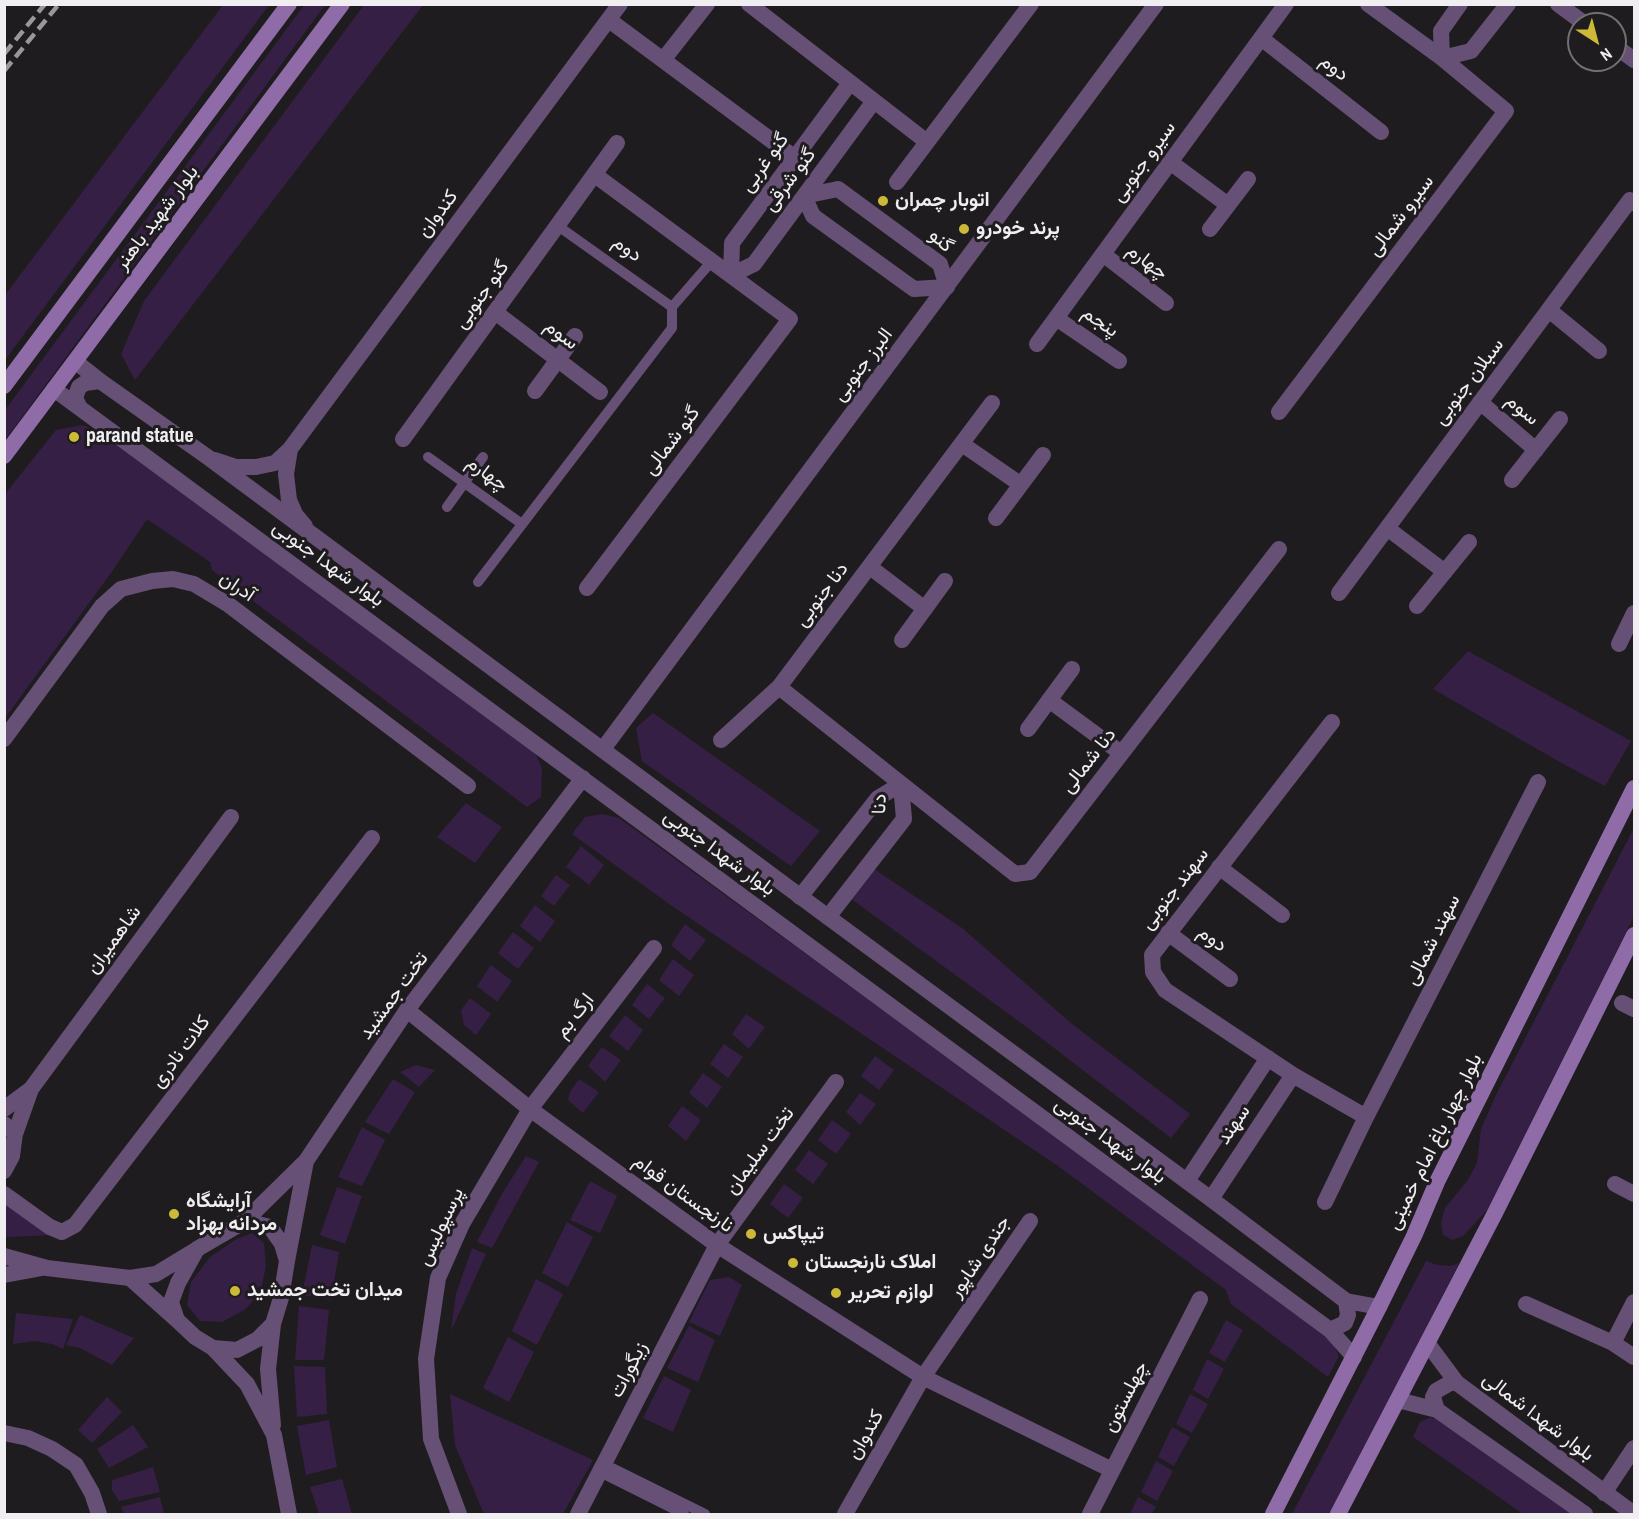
<!DOCTYPE html>
<html>
<head>
<meta charset="utf-8">
<style>
  body { margin:0 }
  #map { position:relative; width:1639px; height:1519px; overflow:hidden; background:#1f1c20; font-family:"Archivo Narrow",sans-serif }
  canvas { display:block }
  .frame { position:absolute; inset:0; border:6px solid #f0eef1; pointer-events:none }
  .north { position:absolute; left:1567px; top:12px; width:60px; height:60px; box-sizing:border-box; background:#1f1c20; border:2px solid #737074; border-radius:50%; rotate:144deg; font-size:16px; font-weight:700; line-height:24px; text-align:center; color:#f0eef1 }
  .north::after { content:''; display:block; margin:auto; width:21px; height:27px; background:#ccb938; clip-path:polygon(50% 0,100% 100%,50% 72%,0 100%) }
</style>
</head>
<body>
<div id="map">
<canvas width="1639" height="1519"></canvas>
<div class="frame"></div>
<div class="north">N</div>
</div>
<script>
const c = document.querySelector('canvas').getContext('2d');
c.lineJoin = 'round';
function fillPath(path, color) {
  c.fillStyle = color;
  c.fill(path, 'evenodd');
}
function toPath(rows) {
  const path = new Path2D();
  for (const r of rows) {
    path.moveTo(r[0], r[1]);
    for (let i = 2; i < r.length; i += 2) path.lineTo(r[i], r[i + 1]);
  }
  return path;
}
function strokePath(path, color, width, dash) {
  c.strokeStyle = color;
  c.lineWidth = width;
  c.lineCap = dash ? 'butt' : 'round';
  c.setLineDash(dash || []);
  c.stroke(path);
}
function drawText(font, color, halo, rows, align = 'center') {
  c.font = font + ' "Archivo Narrow",Vazirmatn,sans-serif';
  c.lineWidth = 6;
  c.setLineDash([]);
  c.textBaseline = 'middle';
  c.strokeStyle = halo;
  c.fillStyle = color;
  for (const [text, x, y, turn = 0] of rows) {
    c.save();
    c.translate(x, y);
    c.rotate((+turn || 0) * Math.PI / 180);
    c.textAlign = isNaN(turn) ? turn : align;
    if (halo) c.strokeText(text, 0, 0);
    c.fillText(text, 0, 0);
    c.restore();
  }
}
fillPath(toPath([
  [305,4,325,5,5,440,5,410],
  [223,5,269,5,5,360,5,295],
  [364,5,423,5,135,380,121,354,144,301],
  [83,425,111,437,532,746,542,768,541,797,527,807,212,570,210,562,147,519,111,573,5,718,5,494,56,430],
  [1468,651,1631,741,1605,786,1565,765,1433,689],
  [653,713,820,831,791,866,642,761,636,728],
  [466,803,502,827,475,863,437,837],
  [603,814,619,818,1321,1329,1332,1341,1339,1356,1328,1377,1231,1304,1226,1290,1058,1166,672,906,572,834,585,817],
  [1634,828,1634,916,1490,1207,1463,1236,1452,1240,1443,1235,1441,1222,1445,1208,1468,1180,1477,1163,1481,1129,1497,1093],
  [581,846,604,865,589,885,566,867],
  [874,869,962,928,1072,1024,1190,1114,1171,1138,1032,1031,850,898],
  [556,875,570,885,554,906,541,896],
  [535,905,555,921,540,942,520,926],
  [685,924,706,940,690,961,671,945],
  [513,932,534,948,518,969,498,953],
  [673,959,694,975,679,996,659,980],
  [491,965,512,981,497,1002,477,986],
  [647,984,665,998,649,1019,632,1005],
  [470,998,491,1014,476,1035,464,1025,461,1010],
  [746,1014,765,1027,749,1049,732,1034],
  [625,1015,643,1030,628,1051,609,1036],
  [724,1044,743,1057,728,1078,710,1064],
  [602,1047,621,1060,605,1082,588,1066],
  [875,1056,894,1070,879,1090,861,1076],
  [416,1065,435,1070,419,1087,400,1072],
  [703,1073,722,1087,707,1108,689,1093],
  [393,1079,415,1092,389,1134,365,1122],
  [579,1079,599,1092,583,1113,568,1100,570,1092],
  [860,1093,876,1104,860,1125,846,1112],
  [682,1106,701,1120,686,1141,668,1126],
  [832,1120,851,1134,836,1154,818,1140],
  [362,1127,385,1140,362,1186,338,1177],
  [809,1150,828,1164,813,1184,795,1170],
  [526,1156,539,1162,492,1248,477,1242,503,1192],
  [590,1181,617,1196,600,1233,570,1220],
  [784,1184,803,1198,788,1218,770,1204],
  [337,1187,362,1196,345,1244,320,1235],
  [4,1200,56,1235,5,1237],
  [567,1222,593,1237,568,1287,542,1273],
  [252,1233,264,1243,266,1266,261,1290,246,1309,222,1322,200,1321,187,1305,191,1282,210,1257,235,1240],
  [312,1245,339,1252,331,1300,302,1295],
  [472,1248,486,1254,451,1331,456,1294],
  [1426,1261,1437,1265,1450,1266,1459,1263,1331,1514,1292,1514],
  [729,1277,742,1285,720,1336,689,1322,710,1280],
  [536,1279,563,1294,537,1345,512,1331],
  [299,1306,329,1310,324,1360,295,1360],
  [16,1313,73,1319,63,1349,52,1344,35,1341,13,1344],
  [80,1315,134,1338,112,1365,80,1348,66,1345],
  [1226,1320,1243,1330,1225,1362,1209,1353],
  [689,1326,715,1340,698,1382,667,1368],
  [508,1337,534,1352,509,1402,483,1388],
  [1207,1359,1224,1369,1208,1399,1193,1390],
  [294,1366,325,1367,327,1414,297,1417],
  [664,1376,691,1390,673,1432,643,1418],
  [450,1394,593,1460,563,1514,484,1514,455,1445],
  [1190,1394,1208,1404,1192,1433,1176,1424],
  [107,1397,122,1412,92,1443,78,1430],
  [1429,1418,1441,1419,1574,1514,1523,1514,1413,1437,1420,1422],
  [329,1420,337,1467,306,1475,297,1426],
  [133,1425,148,1447,109,1468,97,1449],
  [1172,1427,1190,1437,1174,1466,1158,1457],
  [1156,1461,1173,1471,1157,1501,1141,1492],
  [153,1467,160,1492,119,1501,112,1490,112,1480],
  [342,1479,352,1514,319,1514,310,1487],
  [160,1497,164,1514,124,1514,121,1507],
  [1138,1497,1156,1507,1151,1514,1130,1514]
]), '#361f45');
strokePath(toPath([
  [558,226,672,307],
  [428,457,522,524],
  [447,507,483,457],
  [478,582,672,328,672,307,712,261],
  [684,1514,608,1476,612,1468,705,1514]
]), '#665075', 10);
strokePath(toPath([
  [749,4,927,142],
  [609,20,795,158],
  [1261,38,1381,132],
  [1442,58,1471,51,1508,4],
  [1442,58,1441,31,1460,4],
  [663,60,707,4],
  [850,83,732,243,731,275,754,264,874,101],
  [1170,162,1228,205],
  [897,182,1031,4],
  [838,189,940,264,947,287,914,289,813,216,804,196,838,189],
  [1210,229,1248,179],
  [1103,254,1166,303],
  [1549,310,1599,351],
  [495,312,600,392],
  [1056,318,1119,361],
  [1037,344,1286,4],
  [535,391,575,336],
  [1480,402,1536,450],
  [992,403,779,687,1015,874,1030,872,1279,549],
  [1279,412,1506,111,1442,58,1368,4],
  [403,439,617,143],
  [962,444,1020,484],
  [290,449,286,474,289,500,295,514,305,526],
  [215,460,236,467,256,467,275,463,290,449,620,4],
  [1512,480,1560,419],
  [996,518,1043,455],
  [1387,528,1445,572],
  [870,567,925,609],
  [587,588,790,319,595,175],
  [1339,593,1630,200,1634,203],
  [1417,606,1469,542],
  [902,640,945,581],
  [1619,644,1634,613],
  [1049,700,1121,753],
  [1332,722,1152,955,1153,972,1165,990,1293,1075,1366,1117],
  [1028,729,1072,669],
  [4,739,102,606,121,589,152,581,173,579,194,584,229,605,468,786],
  [721,740,779,687],
  [1219,867,1282,915],
  [800,897,878,798,901,784,904,819,828,917],
  [1168,933,1230,979],
  [1622,1003,1634,1009],
  [407,1010,530,1109,717,1245,923,1377,1112,1470],
  [31,1089,231,817],
  [4,1109,31,1089,15,1134],
  [4,1124,15,1133,12,1156,4,1171],
  [1187,1181,1268,1058],
  [1615,1184,1634,1194],
  [4,1194,50,1227,62,1232,75,1225,372,838],
  [1211,1199,1293,1075],
  [1325,1202,1366,1117,1538,782],
  [1634,1302,1613,1343,1634,1357],
  [1526,1304,1613,1343],
  [4,1433,28,1438,52,1449,76,1465,92,1493,99,1514],
  [1604,1493,1634,1448],
  [459,1514,431,1439,426,1359,438,1278,462,1224,530,1109,654,948],
  [578,1514,717,1245,836,1082],
  [845,1514,923,1377,1030,1221],
  [1090,1514,1200,1299]
]), '#665075', 16);
strokePath(toPath([
  [1558,4,1585,24],
  [1615,46,1634,60],
  [76,362,100,381,209,458,828,917,1211,1199,1346,1301,1379,1307],
  [54,389,1330,1330,1354,1357],
  [80,408,75,398,79,387,85,383,100,381],
  [603,749,1156,4],
  [245,1221,270,1227,282,1244,287,1261,281,1298,273,1324,258,1339,237,1350,213,1348,195,1337,177,1320,171,1302,178,1283,197,1249,245,1221,306,1161],
  [4,1256,47,1268,130,1278,177,1320],
  [287,1261,306,1161,407,1010,583,778],
  [4,1275,42,1268],
  [130,1278,156,1274,194,1251],
  [1330,1330,1345,1323,1348,1315,1346,1301],
  [1428,1344,1457,1383,1634,1514],
  [213,1348,247,1384,274,1435,289,1514],
  [1398,1400,1437,1410,1585,1514],
  [1437,1410,1433,1397,1436,1391,1450,1383,1457,1383],
  [273,1425,268,1369,273,1324]
]), '#665075', 16);
strokePath(toPath([
  [4,386,289,4],
  [4,456,342,4],
  [1273,1514,1379,1307,1414,1236,1437,1182,1634,788],
  [1338,1514,1495,1213,1634,935]
]), '#8f6ca8', 16);
strokePath(toPath([
  [4,54,45,4],
  [4,71,59,4]
]), '#9a979b', 4.5, [12, 6]);
for (const [x, y, r, color] of [
  [883,201,6,"#ccb938"],
  [964,229,6,"#ccb938"],
  [74,437,6,"#ccb938"],
  [174,1214,6,"#ccb938"],
  [751,1234,6,"#ccb938"],
  [793,1263,6,"#ccb938"],
  [235,1291,6,"#ccb938"],
  [836,1293,6,"#ccb938"]
]) {
  const dot = new Path2D();
  dot.arc(x, y, r, 0, 2 * Math.PI);
  c.fillStyle = color;
  c.fill(dot);
  strokePath(dot, '#1f1c20', 2);
}
drawText('20px', '#f0eef1', '#1f1c20', [
  ["دوم",1334,68,38],
  ["سیرو جنوبی",1144,162,-54],
  ["گنو غربی",765,163,-54],
  ["گنو شرقی",790,180,-53],
  ["کندوان",438,214,-53],
  ["سیرو شمالی",1401,216,-53],
  ["بلوار شهید باهنر",157,218,-53],
  ["گنو",941,241,43],
  ["دوم",627,249,36],
  ["چهارم",1147,262,37],
  ["گنو جنوبی",482,295,-54],
  ["پنجم",1100,322,35],
  ["سوم",561,335,37],
  ["البرز جنوبی",863,365,-53],
  ["سبلان جنوبی",1469,382,-53],
  ["سوم",1522,410,40],
  ["گنو شمالی",672,441,-53],
  ["چهارم",487,474,36],
  ["بلوار شهدا جنوبی",328,564,36],
  ["آدران",237,587,34],
  ["دنا جنوبی",822,595,-53],
  ["دنا شمالی",1089,761,-52],
  ["دنا",880,804,-88],
  ["بلوار شهدا جنوبی",719,853,36],
  ["سهند جنوبی",1175,889,-52],
  ["دوم",1212,939,36],
  ["شاهمیران",114,940,-54],
  ["سهند شمالی",1433,940,-63],
  ["تخت جمشید",394,996,-54],
  ["ارگ بم",575,1016,-52],
  ["کلات نادری",181,1052,-53],
  ["سهند",1234,1125,-56],
  ["بلوار شهدا جنوبی",1110,1141,36],
  ["بلوار چهار باغ امام خمینی",1435,1142,-64],
  ["تخت سلیمان",760,1151,-54],
  ["نارنجستان قوام",683,1194,36],
  ["پرسپولیس",441,1227,-65],
  ["جندی شاپور",980,1257,-56],
  ["زیگورات",629,1370,-63],
  ["چهلستون",1126,1397,-63],
  ["بلوار شهدا شمالی",1538,1417,37],
  ["کندوان",866,1435,-60]
]);
drawText('bold 20px', '#f0eef1', '#1f1c20', [
  ["اتوبار چمران",895,201],
  ["پرند خودرو",976,229],
  ["parand statue",86,437],
  ["آرایشگاه",186,1202],
  ["مردانه بهزاد",186,1225],
  ["تیپاکس",763,1234],
  ["املاک نارنجستان",805,1263],
  ["میدان تخت جمشید",247,1291],
  ["لوازم تحریر",848,1293]
], 'left');
</script>
</body>
</html>
